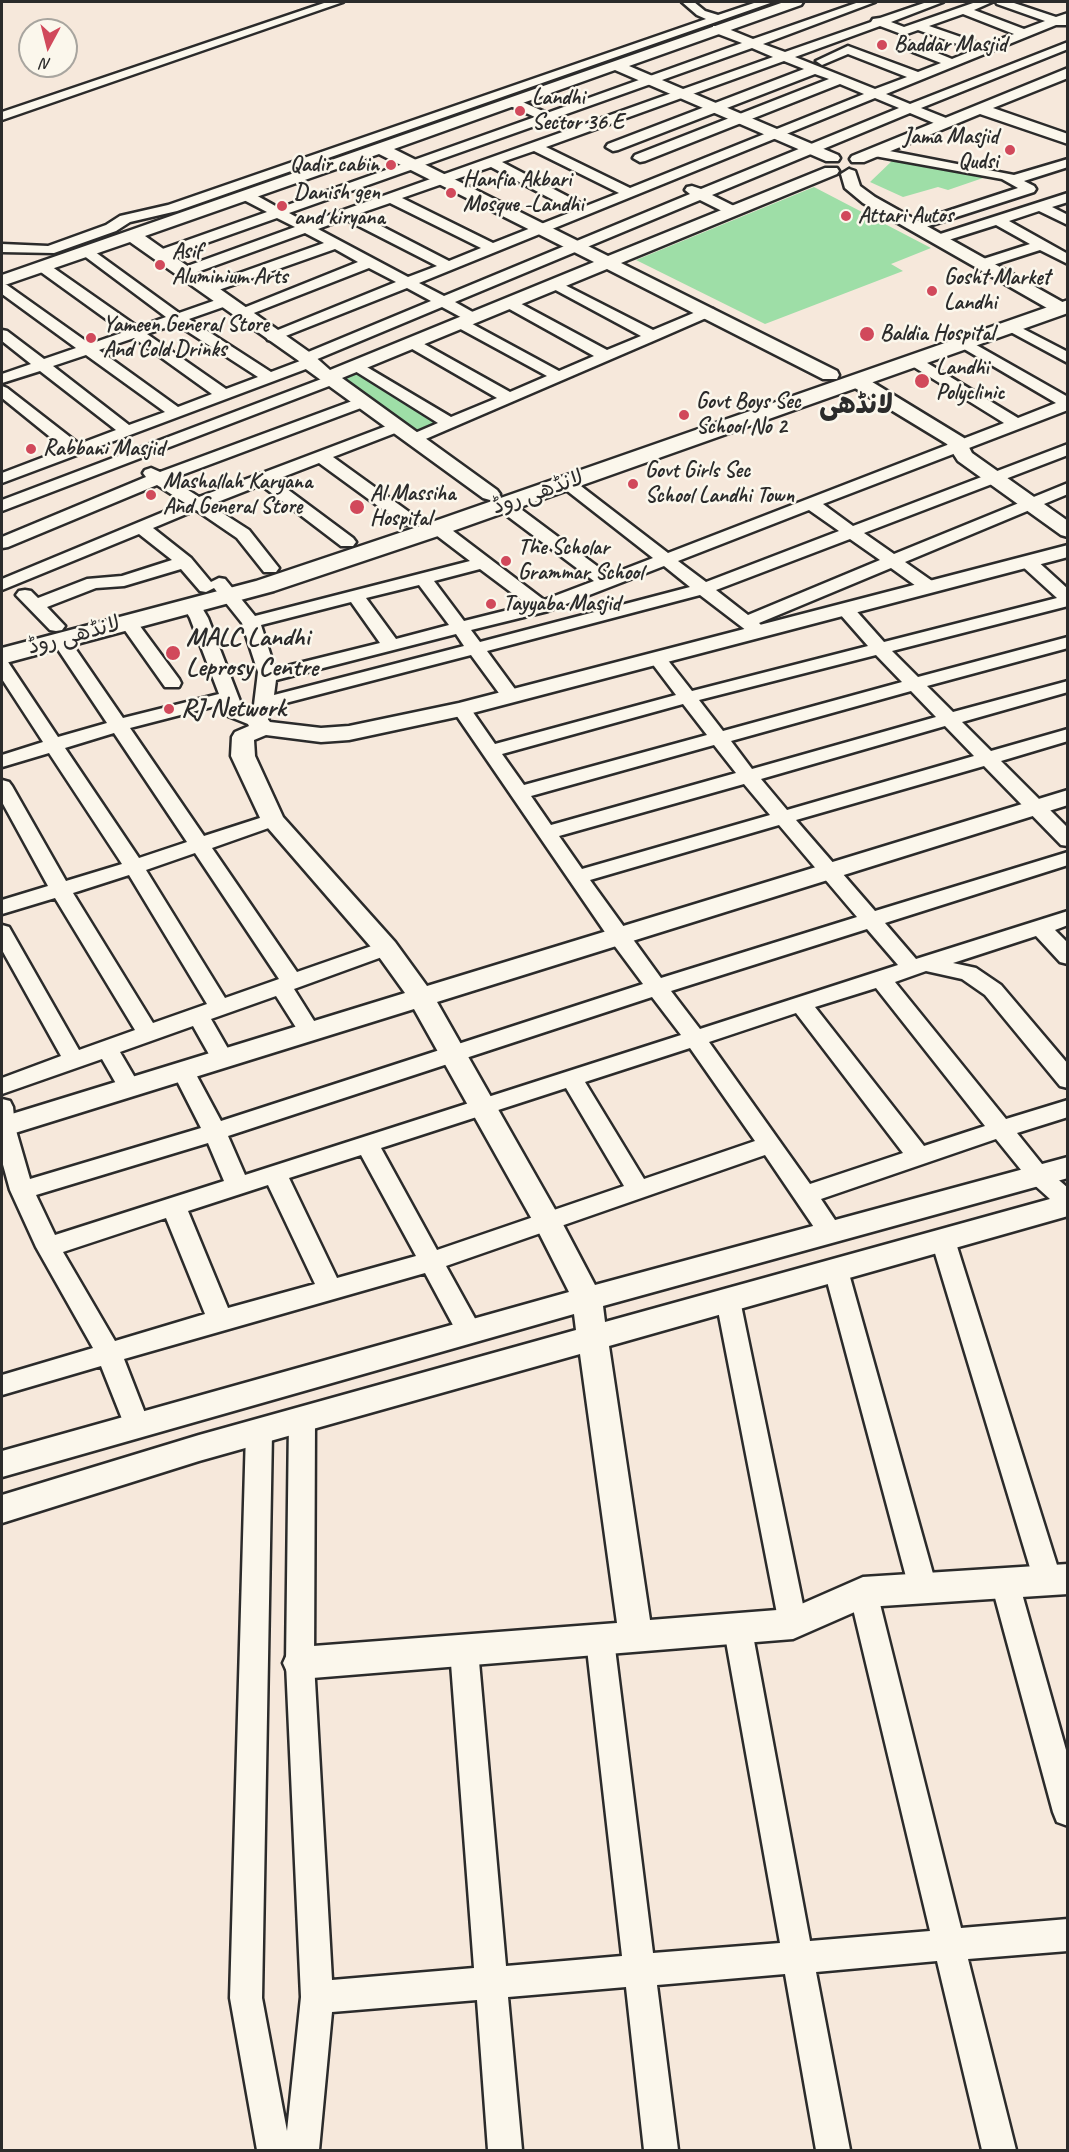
<!DOCTYPE html>
<html>
<head>
<meta charset="utf-8">
<style>
  body { margin:0 }
  #map { position:relative; width:1069px; height:2152px; overflow:hidden; background:#f6e8db; font-family:Caveat,sans-serif }
  canvas { display:block }
  .frame { position:absolute; inset:0; border:3px solid #2b2b2b; pointer-events:none }
  .north { position:absolute; left:18px; top:18px; width:60px; height:60px; box-sizing:border-box; background:#fbf7ec; border:2px solid #a8a59f; border-radius:50%; rotate:187deg; font-size:16px; font-weight:700; line-height:24px; text-align:center; color:#2b2b2b }
  .north::after { content:''; display:block; margin:auto; width:21px; height:27px; background:#d1495b; clip-path:polygon(50% 0,100% 100%,50% 72%,0 100%) }
</style>
</head>
<body>
<div id="map">
<canvas width="1069" height="2152"></canvas>
<div class="frame"></div>
<div class="north">N</div>
</div>
<script>
const c = document.querySelector('canvas').getContext('2d');
c.lineJoin = 'round';
function fillPath(path, color) {
  c.fillStyle = color;
  c.fill(path, 'evenodd');
}
function toPath(rows) {
  const path = new Path2D();
  for (const r of rows) {
    path.moveTo(r[0], r[1]);
    for (let i = 2; i < r.length; i += 2) path.lineTo(r[i], r[i + 1]);
  }
  return path;
}
function strokePath(path, color, width, dash) {
  c.strokeStyle = color;
  c.lineWidth = width;
  c.lineCap = dash ? 'butt' : 'round';
  c.setLineDash(dash || []);
  c.stroke(path);
}
function drawText(font, color, halo, rows, align = 'center') {
  c.font = font + ' Caveat,"Playpen Sans Arabic",sans-serif';
  c.lineWidth = 5;
  c.setLineDash([]);
  c.textBaseline = 'middle';
  c.strokeStyle = halo;
  c.fillStyle = color;
  for (const [text, x, y, turn = 0] of rows) {
    c.save();
    c.translate(x, y);
    c.rotate((+turn || 0) * Math.PI / 180);
    c.textAlign = isNaN(turn) ? turn : align;
    if (halo) c.strokeText(text, 0, 0);
    c.fillText(text, 0, 0);
    c.restore();
  }
}
fillPath(toPath([
  [895,158,982,175,983,178,948,190,938,187,903,197,870,182],
  [814,187,931,248,891,264,903,271,765,324,636,260],
  [355,366,450,423,414,439,329,377]
]), '#9edea7');
const minor = toPath([
  [327,2,343,2,2,120,2,112,327,2],
  [682,2,694,2,705,11,718,15,757,2,773,2,177,211,130,222,116,231,54,253,2,252,2,244,48,246,106,225,120,216,168,205,706,19,697,15,682,2],
  [859,2,875,2,763,44,785,52,871,22,873,19,880,18,927,2,943,2,891,22,904,27,976,2,992,2,974,10,1024,29,1045,21,997,4,996,2,1011,2,1056,17,1068,13,1066,25,1056,25,886,94,910,104,1068,42,1068,49,921,108,951,120,952,123,951,126,941,126,910,113,712,195,738,208,740,211,738,214,728,214,700,200,455,302,478,315,480,318,478,321,468,321,442,307,315,360,317,363,314,366,2,483,2,473,65,449,2,398,2,386,7,388,79,444,116,430,40,371,2,383,2,374,31,364,2,341,2,330,7,331,44,359,76,348,2,294,2,284,7,285,90,344,124,332,38,270,36,267,38,264,48,264,138,327,166,317,79,252,86,248,91,249,179,313,219,299,229,299,231,302,229,305,189,319,271,372,300,361,298,358,301,355,431,301,407,288,273,341,268,340,266,337,268,334,396,282,369,268,241,318,236,317,234,314,236,311,358,262,335,249,213,292,203,292,201,289,203,286,324,243,305,233,189,275,179,275,177,272,179,269,295,227,277,218,164,258,154,258,152,255,154,252,267,212,242,199,240,196,242,193,252,193,279,208,535,117,508,105,506,102,508,99,516,99,547,113,742,43,713,32,713,26,721,26,753,39,859,2],
  [963,14,1014,34,984,45,929,26,963,14],
  [880,26,904,35,918,30,974,50,952,59,908,41,900,41,900,47,941,63,918,72,848,46,816,61,822,65,848,54,907,77,875,89,795,57,880,26],
  [752,48,773,57,307,223,289,213,546,122,558,123,559,120,558,117,752,48],
  [784,61,804,69,608,144,606,147,613,151,618,150,815,74,829,79,635,155,633,158,640,162,645,161,840,84,864,94,630,188,546,147,784,61],
  [875,98,899,108,701,189,692,186,687,187,685,190,690,194,444,296,419,283,875,98],
  [534,151,619,193,586,206,502,162,534,151],
  [491,167,574,211,493,243,402,198,491,167],
  [390,203,481,248,449,261,358,214,390,203],
  [345,219,437,266,408,277,318,229,345,219],
  [176,324,258,377,226,389,147,334,176,324],
  [134,338,212,394,178,407,99,350,134,338],
  [86,355,165,412,129,425,53,366,86,355],
  [874,148,1014,175,1068,159,1068,167,1024,181,1034,186,1036,189,1034,192,916,230,911,229,909,226,911,223,1018,188,1002,179,869,155,867,152,874,148],
  [1068,193,1068,202,1052,207,1068,215,1068,225,1039,211,1009,221,1068,254,1068,264,1040,250,987,267,977,267,975,264,977,261,1030,244,996,225,939,243,932,239,934,236,1068,193],
  [555,280,653,330,703,309,713,309,715,312,713,315,658,339,414,444,408,442,406,439,408,436,438,423,347,366,355,361,360,363,451,417,497,398,407,346,404,343,407,340,417,340,510,392,547,376,455,326,453,323,455,320,465,320,559,371,594,356,504,306,502,303,504,300,514,300,607,350,641,336,550,287,548,284,550,281,555,280],
  [1010,322,1068,352,1068,363,1005,329,1003,326,1005,323,1010,322],
  [964,338,1068,397,1068,410,823,504,853,526,1068,444,1068,455,864,533,894,554,1068,483,1068,494,905,562,935,583,938,587,935,591,923,591,891,568,759,623,766,630,763,634,757,635,751,634,700,595,487,651,520,696,518,700,511,702,504,700,471,655,274,706,265,726,258,728,228,716,223,704,130,728,204,836,266,816,273,814,280,816,283,820,280,824,212,848,297,972,386,941,393,943,397,948,393,953,294,989,321,1032,318,1037,310,1040,302,1037,276,996,211,1019,234,1059,231,1065,223,1067,215,1065,193,1026,120,1052,141,1088,138,1094,130,1096,122,1094,102,1059,2,1094,2,1078,61,1056,2,950,2,925,9,927,79,1050,135,1030,55,898,2,914,2,900,48,886,2,802,2,780,9,782,12,786,66,881,122,864,49,753,2,767,2,755,43,742,2,679,2,661,8,662,58,737,107,723,51,639,54,635,66,635,123,718,219,694,190,618,183,606,186,602,192,601,198,602,201,606,208,618,243,709,253,713,258,672,242,623,214,588,206,592,200,591,181,569,124,586,96,588,47,607,65,626,62,630,56,631,50,630,16,595,19,591,25,590,31,591,38,598,87,579,122,576,172,560,139,534,2,590,2,579,185,503,157,485,8,547,2,548,2,537,146,477,143,473,145,470,151,468,160,472,363,397,371,402,369,405,171,479,199,497,397,422,403,424,405,427,403,430,333,457,416,517,418,521,416,525,404,525,319,463,275,480,353,538,356,542,353,546,341,546,261,485,210,505,249,530,279,568,276,572,264,572,237,538,196,510,153,528,191,558,211,582,219,578,225,579,255,616,470,561,432,532,430,528,432,524,438,523,444,524,544,600,594,581,498,509,496,505,498,501,510,501,609,575,653,558,561,486,559,483,561,480,573,480,668,553,1004,423,909,364,906,361,909,358,919,358,1018,418,1056,403,959,346,956,343,959,340,964,338],
  [809,510,839,531,706,582,678,561,809,510],
  [850,539,880,560,748,615,716,590,850,539],
  [664,566,690,587,480,642,471,630,548,611,664,566],
  [480,569,528,605,464,621,434,581,480,569],
  [419,585,449,625,396,639,366,598,419,585],
  [351,602,380,643,275,669,261,625,351,602],
  [456,634,464,646,274,695,276,680,456,634],
  [114,733,187,842,139,858,65,748,114,733],
  [195,853,279,979,225,998,146,870,195,853],
  [129,875,207,1004,153,1023,73,893,129,875],
  [332,375,340,380,337,383,2,511,2,500,332,375],
  [1028,557,1034,558,1068,589,1068,606,892,651,918,677,1068,637,1068,648,927,686,953,712,1068,681,1068,692,962,722,991,751,1068,729,1068,741,1001,761,1068,828,1068,846,1061,845,984,766,796,820,875,911,1068,852,1068,865,885,923,916,959,1068,911,1068,925,1055,930,1068,943,1068,964,1060,962,1036,936,953,963,976,968,1001,985,1068,1064,1068,1088,1060,1086,985,995,962,979,926,971,895,982,1006,1119,1068,1100,1068,1117,1017,1133,1046,1169,1068,1188,1068,1211,1060,1208,1030,1181,996,1139,821,1199,843,1232,840,1239,831,1241,822,1239,765,1155,446,1266,483,1333,479,1340,470,1343,461,1340,425,1273,124,1359,150,1426,146,1434,137,1437,128,1434,101,1366,2,1395,2,1375,93,1348,36,1247,10,1190,2,1161,2,1099,10,1101,13,1107,15,1127,30,1179,201,1128,172,1071,175,1065,183,1063,191,1065,221,1121,643,984,611,941,452,709,454,705,468,705,495,744,676,695,648,658,651,654,663,654,692,691,868,646,839,613,836,609,839,605,851,605,884,642,1057,598,1022,566,1019,562,1022,558,1028,557],
  [876,655,902,682,723,731,699,700,876,655],
  [911,691,936,717,752,769,731,741,911,691],
  [683,704,707,735,524,785,502,754,683,704],
  [945,726,974,756,787,810,761,779,945,726],
  [714,745,736,773,551,825,531,796,714,745],
  [744,784,770,815,582,869,559,836,744,784],
  [779,825,857,917,661,978,590,880,779,825],
  [867,929,898,965,700,1029,671,991,867,929],
  [876,988,985,1126,924,1146,815,1007,876,988],
  [652,997,681,1035,245,1175,228,1136,652,997],
  [796,1013,903,1153,810,1184,709,1042,796,1013],
  [690,1048,755,1141,644,1179,585,1082,690,1048],
  [566,1088,624,1186,437,1250,381,1148,566,1088],
  [208,1143,224,1181,55,1235,36,1195,208,1143],
  [361,1155,416,1256,337,1278,289,1178,361,1155],
  [268,1185,315,1284,228,1308,188,1211,268,1185],
  [166,1218,205,1314,115,1341,63,1252,166,1218],
  [128,617,134,618,179,679,181,683,179,687,165,687,119,622,122,618,128,617],
  [943,1231,952,1233,955,1240,1062,1581,1058,1590,1048,1593,1038,1590,1034,1581,931,1240,934,1233,943,1231],
  [836,1260,845,1263,848,1270,937,1588,933,1597,923,1600,913,1597,909,1588,824,1270,827,1263,836,1260],
  [728,1290,737,1293,740,1300,807,1624,803,1633,793,1637,783,1633,779,1624,716,1300,719,1293,728,1290],
  [302,1409,311,1412,315,1420,314,1663,332,1980,474,1968,450,1650,454,1641,464,1637,474,1641,478,1650,506,1966,622,1956,586,1640,590,1631,600,1627,610,1631,614,1640,653,1953,780,1943,724,1630,728,1621,738,1617,748,1621,752,1630,810,1941,930,1931,849,1592,853,1583,863,1580,873,1583,877,1592,961,1928,1068,1919,1068,1951,968,1959,1016,2150,982,2150,937,1961,816,1972,850,2150,816,2150,785,1974,657,1985,678,2150,644,2150,626,1987,508,1997,522,2150,488,2150,477,2000,332,2012,319,2150,257,2150,230,1998,246,1432,250,1424,259,1421,268,1424,272,1432,262,1998,287,2131,301,1997,286,1663,289,1420,293,1412,302,1409],
  [1005,1571,1015,1574,1019,1583,1068,1757,1068,1826,1057,1822,1053,1812,991,1583,995,1574,1005,1571]
]);
const tertiary = toPath([
  [784,2,803,2,801,5,629,66,838,155,840,158,838,161,826,161,615,70,394,149,608,256,825,168,837,168,839,171,837,174,621,263,837,371,839,375,837,379,823,379,607,269,342,378,497,490,500,494,497,498,490,500,483,498,303,367,299,361,130,242,2,286,2,275,784,2],
  [379,154,594,262,330,370,312,354,145,236,379,154],
  [1068,68,1068,78,993,108,1068,134,1068,144,980,114,864,162,852,162,850,159,852,156,1068,68],
  [849,169,855,171,860,186,875,197,1066,304,1068,310,1060,313,1054,312,863,203,845,188,841,174,849,169],
  [857,375,864,377,964,438,972,453,1068,521,1068,537,1061,535,958,461,947,444,850,385,848,381,850,377,857,375],
  [1068,545,1068,557,461,716,349,740,321,742,266,735,254,740,255,756,283,817,395,942,427,986,1068,790,1068,805,437,1002,557,1213,595,1285,1068,1157,1068,1178,603,1306,605,1322,1068,1194,1068,1216,609,1346,650,1620,790,1609,863,1577,1068,1564,1068,1594,866,1607,793,1639,300,1679,288,1674,283,1663,288,1652,300,1647,617,1623,580,1354,199,1461,2,1523,2,1495,199,1435,576,1330,574,1314,2,1477,2,1451,569,1292,534,1223,414,1009,2,1137,2,1117,405,993,377,954,261,820,231,756,232,737,235,732,249,726,247,722,250,717,258,715,266,717,270,722,321,728,349,726,459,703,1068,545]
]);
const primary = toPath([
  [1068,300,1068,313,447,533,274,591,2,664,2,648,256,581,429,523,1068,300]
]);
strokePath(minor, '#2b2b2b', 5);
strokePath(tertiary, '#2b2b2b', 5);
strokePath(primary, '#2b2b2b', 5);
fillPath(minor, '#fbf7ec');
fillPath(tertiary, '#fbf7ec');
fillPath(primary, '#fbf7ec');
for (const [x, y, r, color] of [
  [882,45,6,"#d1495b"],
  [520,111,6,"#d1495b"],
  [1010,150,6,"#d1495b"],
  [391,165,6,"#d1495b"],
  [451,193,6,"#d1495b"],
  [282,206,6,"#d1495b"],
  [846,216,6,"#d1495b"],
  [160,265,6,"#d1495b"],
  [932,291,6,"#d1495b"],
  [867,334,8,"#d1495b"],
  [91,338,6,"#d1495b"],
  [922,381,8,"#d1495b"],
  [684,415,6,"#d1495b"],
  [31,449,6,"#d1495b"],
  [633,484,6,"#d1495b"],
  [151,495,6,"#d1495b"],
  [357,507,8,"#d1495b"],
  [506,561,6,"#d1495b"],
  [491,604,6,"#d1495b"],
  [173,653,8,"#d1495b"],
  [169,709,6,"#d1495b"]
]) {
  const dot = new Path2D();
  dot.arc(x, y, r, 0, 2 * Math.PI);
  c.fillStyle = color;
  c.fill(dot);
  strokePath(dot, '#fbf7ec', 2);
}
drawText('bold 22px', '#2b2b2b', '#fbf7ec', [
  ["Baddar Masjid",894,45],
  ["Landhi",532,98],
  ["Sector 36 E",532,123],
  ["Jama Masjid",998,137,"right"],
  ["Qudsi",998,162,"right"],
  ["Qadir cabin",379,165,"right"],
  ["Hanfia Akbari",463,180],
  ["Mosque -Landhi",463,205],
  ["Danish gen",294,193],
  ["and kiryana",294,218],
  ["Attari Autos",858,216],
  ["Asif",172,252],
  ["Aluminium Arts",172,277],
  ["Gosht Market",944,278],
  ["Landhi",944,303],
  ["Yameen General Store",103,325],
  ["And Cold Drinks",103,350],
  ["Baldia Hospital",880,334],
  ["Landhi",936,368],
  ["Polyclinic",936,393],
  ["Govt Boys Sec",696,402],
  ["School No 2",696,427],
  ["Rabbani Masjid",43,449],
  ["Govt Girls Sec",645,471],
  ["School Landhi Town",645,496],
  ["Mashallah Karyana",163,482],
  ["And General Store",163,507],
  ["Al Massiha",370,494],
  ["Hospital",370,519],
  ["The Scholar",518,548],
  ["Grammar School",518,573],
  ["Tayyaba Masjid",503,604]
], 'left');
drawText('22px', '#2b2b2b', '#fbf7ec', [
  ["لانڈھی روڈ",538,493,-19],
  ["لانڈھی روڈ",74,636,-15]
]);
drawText('bold 26px', '#2b2b2b', '#fbf7ec', [
  ["MALC Landhi",186,638],
  ["Leprosy Centre",186,668],
  ["RJ Network",181,709]
], 'left');
drawText('bold 27px', '#2b2b2b', '#fbf7ec', [
  ["لانڈھی",856,406]
]);
</script>
</body>
</html>
